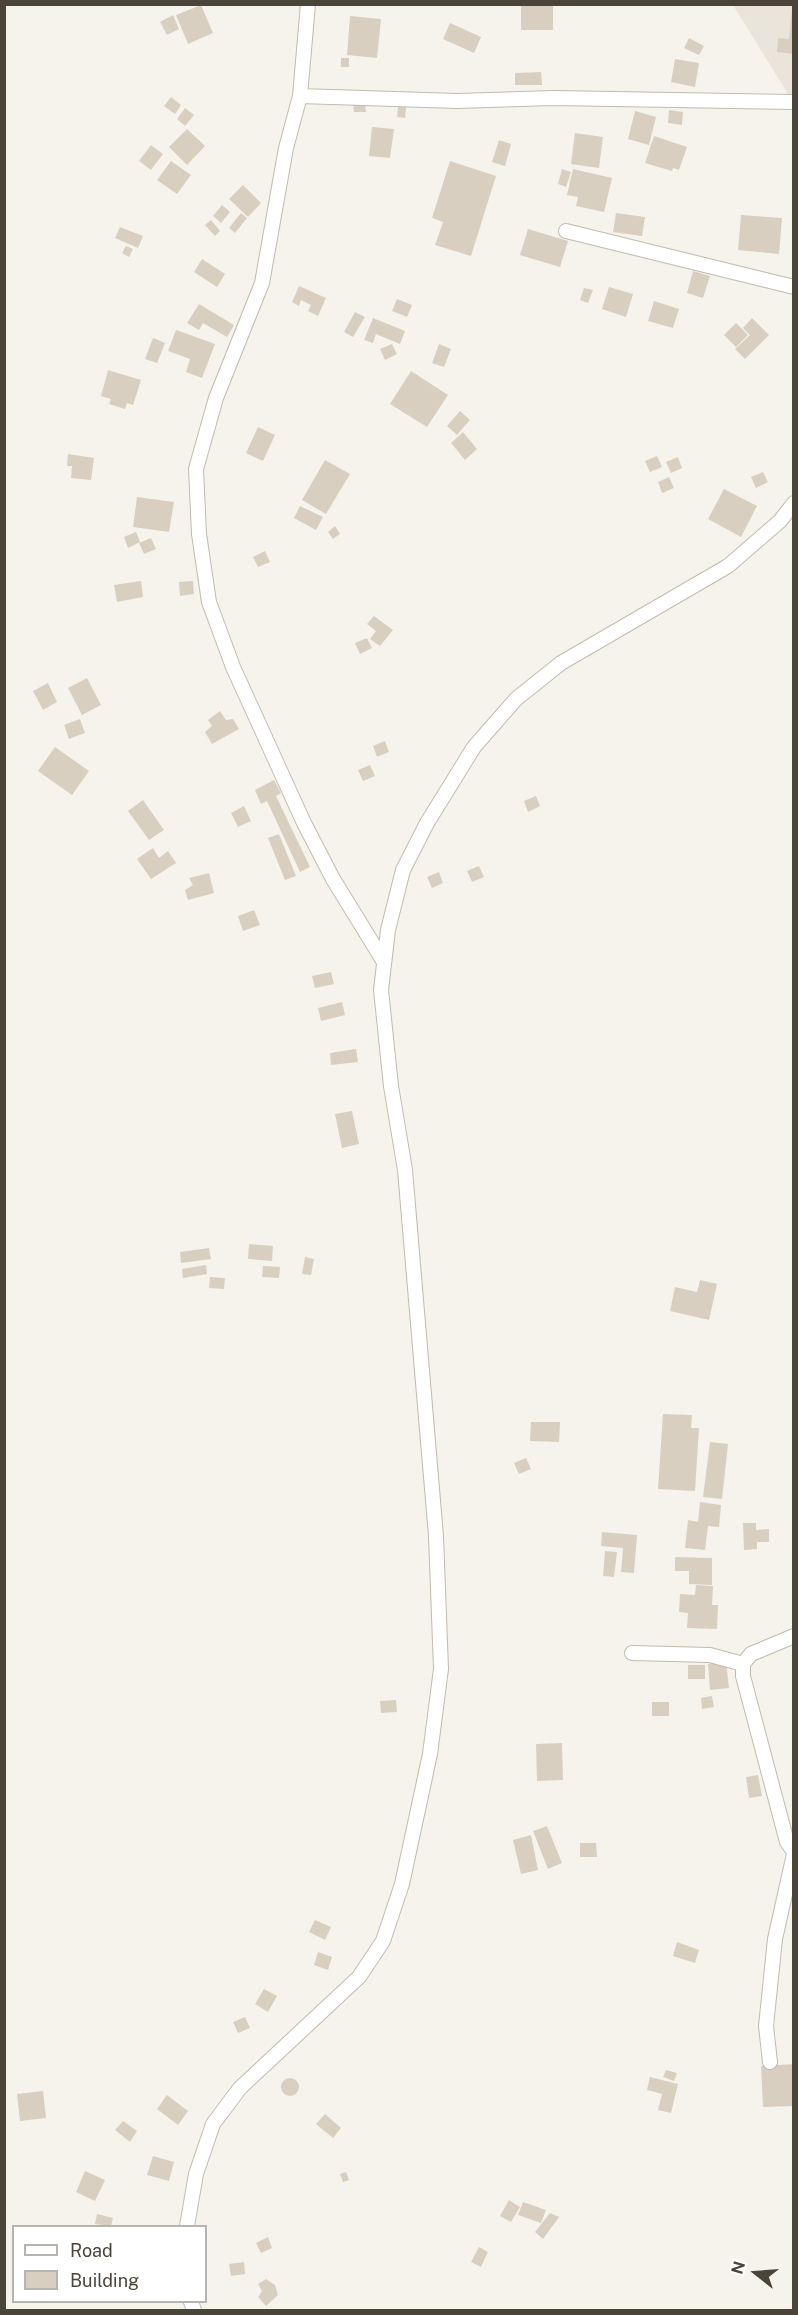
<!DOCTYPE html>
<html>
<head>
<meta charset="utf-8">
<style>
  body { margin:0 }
  #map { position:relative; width:798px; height:2315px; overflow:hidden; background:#f6f3ec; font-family:"Public Sans",sans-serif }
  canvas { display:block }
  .frame { position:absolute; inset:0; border:6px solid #4b4439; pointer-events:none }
  .legend { position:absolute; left:12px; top:2225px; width:195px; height:78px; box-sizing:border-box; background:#fff; border:2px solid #b7b4b0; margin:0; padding:8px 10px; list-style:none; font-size:18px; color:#4b4439 }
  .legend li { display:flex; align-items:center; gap:12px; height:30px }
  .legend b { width:30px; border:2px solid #b7b4b0 }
  .north { position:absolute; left:726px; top:2243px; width:60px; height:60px; -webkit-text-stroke:4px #fff; paint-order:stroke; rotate:287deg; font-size:16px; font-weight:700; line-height:24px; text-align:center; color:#4b4439 }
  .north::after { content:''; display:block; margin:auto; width:21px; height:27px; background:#4b4439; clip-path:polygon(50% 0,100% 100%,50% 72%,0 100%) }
</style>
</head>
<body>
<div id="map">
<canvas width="798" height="2315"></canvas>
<div class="frame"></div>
<ul class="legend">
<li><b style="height:8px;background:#fff"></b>Road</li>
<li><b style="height:16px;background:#d8cfc1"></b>Building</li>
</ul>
<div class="north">N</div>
</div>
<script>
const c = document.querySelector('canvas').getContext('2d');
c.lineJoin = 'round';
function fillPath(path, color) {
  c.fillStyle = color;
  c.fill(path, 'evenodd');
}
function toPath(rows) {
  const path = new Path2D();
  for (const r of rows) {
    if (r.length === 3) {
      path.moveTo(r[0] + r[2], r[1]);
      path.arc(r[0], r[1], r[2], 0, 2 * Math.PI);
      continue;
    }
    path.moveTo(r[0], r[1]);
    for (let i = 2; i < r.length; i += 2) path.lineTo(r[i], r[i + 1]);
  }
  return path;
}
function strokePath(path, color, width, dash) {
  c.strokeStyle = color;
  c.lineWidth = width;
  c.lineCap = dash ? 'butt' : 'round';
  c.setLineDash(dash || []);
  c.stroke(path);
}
fillPath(toPath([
  [733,5,793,5,793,103,793,102]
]), '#eae5da');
fillPath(toPath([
  [521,4,553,4,553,30,521,30],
  [201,5,213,33,188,44,176,15],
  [792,8,794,54,777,52,778,38,789,39],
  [173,15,179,29,167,35,160,22],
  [350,16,381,19,377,58,347,55],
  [450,23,481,37,474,53,443,39],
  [689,38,704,46,699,55,684,48],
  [341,58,349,58,349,67,341,67],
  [675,59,699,63,695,87,671,82],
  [541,72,542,85,515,85,515,73],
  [171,97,181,105,175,114,164,106],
  [353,104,365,104,366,112,354,112],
  [398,107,406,107,405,118,397,117],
  [185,108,194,115,185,126,177,119],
  [669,110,683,112,682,125,668,123],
  [635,111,656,117,649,145,628,139],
  [372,127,394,129,390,158,369,156],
  [187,129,205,146,187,165,169,147],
  [575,133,603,137,599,168,571,164],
  [654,136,687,147,679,170,673,168,672,171,645,163],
  [499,140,511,144,505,166,492,162],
  [151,145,163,154,151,170,139,161],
  [171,161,191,175,177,194,157,180],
  [450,161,496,176,471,256,435,245,443,222,432,218],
  [562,169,571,172,566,187,558,184],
  [573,169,612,178,604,212,576,206,578,197,567,195],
  [243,185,261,203,248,217,229,199],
  [222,205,230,212,221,223,213,216],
  [241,213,247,218,235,233,229,228],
  [616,213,645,217,642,236,613,232],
  [741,215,782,218,779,254,738,250],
  [211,220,220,231,215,236,205,225],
  [120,227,143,236,138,248,115,238],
  [528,229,568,241,560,267,520,255],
  [126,246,133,249,129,257,122,253],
  [202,259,225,274,217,287,194,272],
  [693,271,710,276,703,298,687,293],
  [299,286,326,298,318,316,308,311,311,305,301,300,299,306,292,302],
  [609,287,633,294,626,317,602,309],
  [584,288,593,290,588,303,580,300],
  [397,299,412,305,407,317,392,311],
  [654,301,679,309,673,328,648,321],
  [199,304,234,325,227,337,203,323,199,330,187,323],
  [355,312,365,317,353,337,344,332],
  [373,318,405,331,400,344,376,334,373,343,364,340],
  [752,318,769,335,745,359,735,349,750,335,743,328],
  [736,323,748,335,736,347,724,335],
  [176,330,215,344,202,378,186,372,190,359,168,351],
  [153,338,165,343,157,363,145,359],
  [392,344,397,354,385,360,380,349],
  [439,344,451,349,444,367,432,363],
  [108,370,141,380,133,405,127,403,125,409,109,404,111,399,101,396],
  [411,371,448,395,427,427,390,404],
  [460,411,470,420,457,435,447,426],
  [258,427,275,435,263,461,246,453],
  [463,432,477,449,465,460,451,443],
  [68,454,94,458,91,480,71,478,72,466,67,466],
  [657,456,662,467,650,472,645,461],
  [678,457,682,468,671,473,666,462],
  [325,460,350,474,326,514,302,500],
  [763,472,768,482,756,488,751,477],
  [669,477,674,488,662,493,658,482],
  [724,489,757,506,741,537,708,519],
  [137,497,174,502,169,532,133,527],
  [300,506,323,517,316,530,294,518],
  [335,526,340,534,333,539,328,532],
  [136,532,140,542,128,548,124,537],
  [151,538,156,549,144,554,139,543],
  [265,551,270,562,258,567,253,557],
  [141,581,143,597,117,602,114,585],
  [193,581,194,594,180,596,179,582],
  [374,616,393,630,380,646,370,639,376,631,367,624],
  [367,638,372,648,360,654,355,643],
  [87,678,101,705,82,715,68,688],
  [48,683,57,702,43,710,33,691],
  [220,711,226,720,233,719,239,729,212,744,205,732,212,726,208,720],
  [80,719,85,733,69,739,64,725],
  [385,741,389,752,377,757,373,746],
  [55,747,89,771,72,795,38,771],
  [370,765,375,776,363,781,358,770],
  [274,780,281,793,276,796,310,867,300,872,267,801,261,804,255,790],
  [536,796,540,806,528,812,524,801],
  [143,800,164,830,149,840,128,811],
  [244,806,251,821,238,827,231,813],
  [279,834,296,876,285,880,268,838],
  [153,848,159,858,168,851,176,863,151,879,137,859],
  [479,866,484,877,472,882,467,871],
  [439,872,443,883,432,888,427,877],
  [209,873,214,893,188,900,185,890,193,885,189,878],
  [254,910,260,925,243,931,238,916],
  [331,972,334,984,315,988,312,976],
  [342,1002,345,1015,321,1021,318,1008],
  [356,1049,358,1062,331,1065,330,1053],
  [352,1111,359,1144,342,1148,335,1114],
  [249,1244,273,1246,272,1261,248,1259],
  [209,1248,211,1259,181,1263,180,1252],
  [305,1257,314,1259,311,1275,302,1274],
  [206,1265,207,1274,183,1278,182,1269],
  [263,1266,280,1267,279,1278,262,1277],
  [210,1277,225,1278,224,1289,209,1288],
  [700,1280,717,1284,709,1320,670,1311,675,1287,697,1292],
  [663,1414,692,1415,691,1428,699,1428,695,1491,658,1489],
  [531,1422,560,1422,559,1442,530,1441],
  [710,1442,728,1444,722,1499,703,1497],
  [526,1458,531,1469,519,1474,514,1463],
  [700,1502,721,1505,719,1527,708,1526,705,1550,685,1548,688,1520,698,1522],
  [743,1523,756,1523,756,1530,769,1529,769,1542,757,1542,757,1549,744,1550],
  [602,1532,637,1535,634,1573,621,1572,623,1548,601,1546],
  [605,1551,617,1552,614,1577,603,1576],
  [675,1557,712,1558,712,1585,689,1584,689,1571,675,1571],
  [696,1585,713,1586,712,1605,718,1605,717,1629,687,1628,688,1613,679,1612,680,1594,695,1595],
  [726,1662,729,1688,710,1690,708,1664],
  [688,1665,705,1665,705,1679,688,1679],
  [712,1696,714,1707,702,1709,701,1698],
  [396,1700,397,1712,381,1713,380,1701],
  [652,1702,669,1702,669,1716,652,1716],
  [562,1743,563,1780,537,1781,536,1744],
  [758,1775,762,1796,749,1798,746,1777],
  [547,1826,562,1863,548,1869,533,1831],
  [531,1835,538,1870,521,1874,513,1840],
  [580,1843,596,1843,597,1857,580,1857],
  [315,1920,331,1927,325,1940,309,1932],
  [677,1942,699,1950,695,1963,673,1956],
  [318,1952,332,1957,328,1970,314,1965],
  [264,1989,277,1996,268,2012,255,2004],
  [245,2017,250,2028,238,2033,233,2022],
  [794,2064,794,2106,763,2107,761,2066],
  [666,2070,677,2073,674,2081,663,2077],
  [650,2077,678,2084,671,2113,658,2110,662,2094,647,2090],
  [290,2087,9],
  [43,2091,46,2118,20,2121,17,2094],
  [167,2095,188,2111,178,2125,157,2109],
  [325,2114,341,2128,333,2138,316,2124],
  [123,2121,137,2131,130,2142,115,2130],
  [153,2156,174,2162,169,2181,147,2175],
  [85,2171,105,2180,95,2201,76,2192],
  [346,2172,349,2180,343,2182,340,2174],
  [509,2200,520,2207,511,2222,500,2216],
  [523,2202,546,2210,541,2223,518,2215],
  [550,2213,559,2217,543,2239,535,2232],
  [97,2214,113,2218,111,2226,95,2224],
  [268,2237,272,2248,261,2253,256,2243],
  [479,2247,488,2252,481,2267,471,2262],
  [244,2262,245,2274,231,2276,229,2264],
  [266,2279,275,2285,278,2295,266,2306,258,2297,262,2291,258,2284]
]), '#d8cfc1');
const minor = toPath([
  [308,4,300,96,286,148,262,283,216,398,196,469,199,534,209,602,233,667,304,823,333,879,384,962],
  [300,96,457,101,553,98,794,102],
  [566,231,794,287],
  [794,1636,751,1654,743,1664,743,1676,787,1842,794,1852],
  [632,1653,710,1655,743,1664],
  [770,2062,766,2026,775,1939,794,1854],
  [187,2226,196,2174,213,2124,240,2088,359,1977,383,1941,402,1884,430,1754,441,1669,436,1536,405,1170,391,1086,381,990,388,930,403,870,427,823,474,747,516,699,561,663,728,566,780,521,794,503],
  [191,2302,194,2310]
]);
strokePath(minor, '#c2bbae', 16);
strokePath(minor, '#fff', 14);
</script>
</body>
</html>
